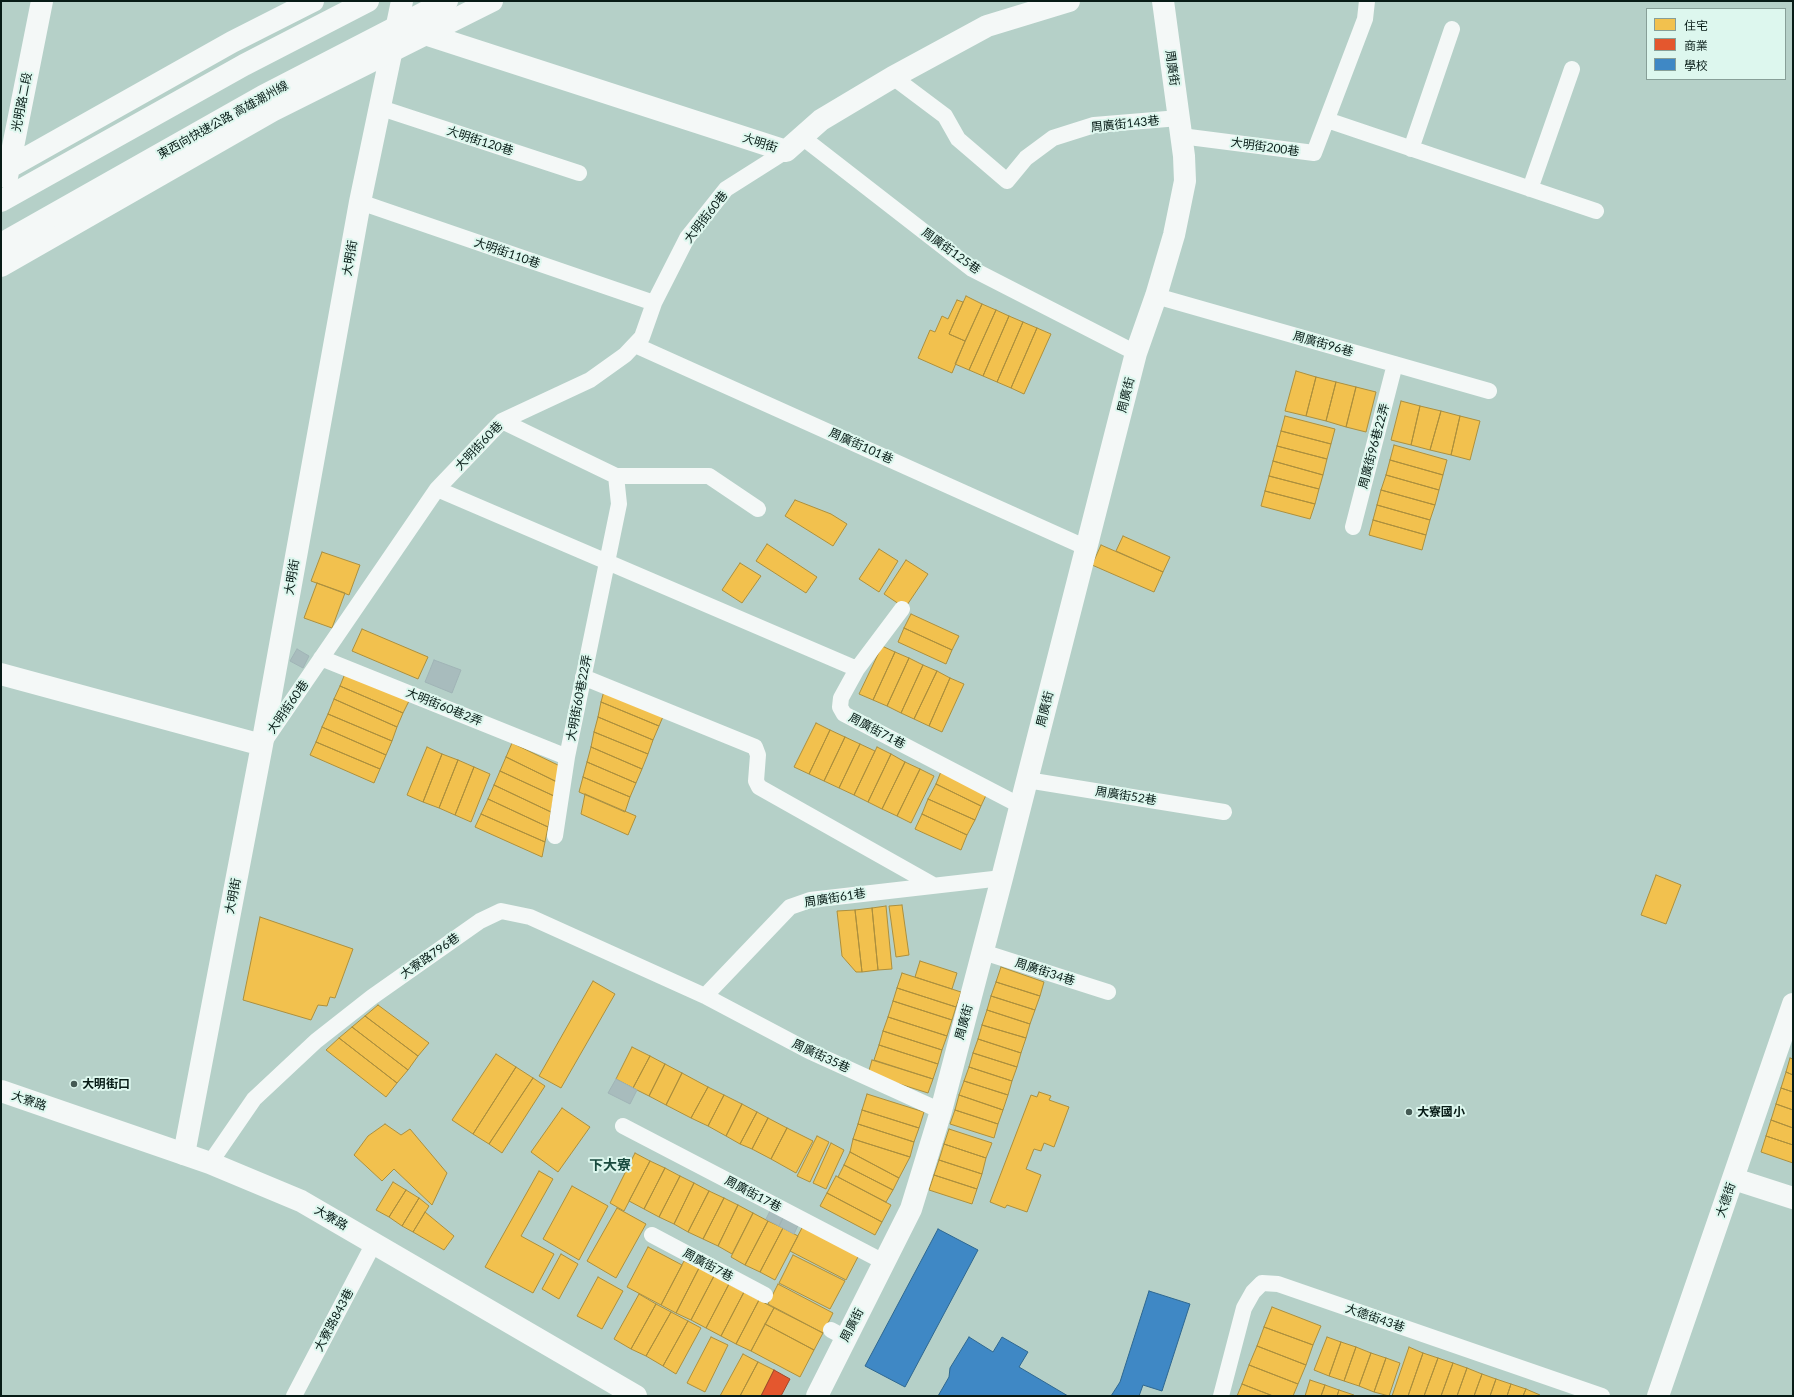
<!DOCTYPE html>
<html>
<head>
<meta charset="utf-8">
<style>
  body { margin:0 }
  #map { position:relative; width:1794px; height:1397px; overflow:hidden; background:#b5d0c8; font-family:Lato,"Noto Sans TC",sans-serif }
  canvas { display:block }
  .frame { position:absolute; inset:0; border:2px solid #071b16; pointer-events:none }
  .legend { position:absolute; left:1646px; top:8px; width:140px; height:72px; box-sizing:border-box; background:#ddf7ee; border:1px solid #879f98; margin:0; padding:5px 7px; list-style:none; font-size:12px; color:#071b16 }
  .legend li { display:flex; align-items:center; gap:8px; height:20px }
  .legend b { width:20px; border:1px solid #879f98 }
</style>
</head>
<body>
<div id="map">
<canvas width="1794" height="1397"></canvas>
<div class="frame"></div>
<ul class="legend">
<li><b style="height:11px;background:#f2c14e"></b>住宅</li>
<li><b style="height:11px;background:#e4572e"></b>商業</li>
<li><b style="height:11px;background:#3f88c5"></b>學校</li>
</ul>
</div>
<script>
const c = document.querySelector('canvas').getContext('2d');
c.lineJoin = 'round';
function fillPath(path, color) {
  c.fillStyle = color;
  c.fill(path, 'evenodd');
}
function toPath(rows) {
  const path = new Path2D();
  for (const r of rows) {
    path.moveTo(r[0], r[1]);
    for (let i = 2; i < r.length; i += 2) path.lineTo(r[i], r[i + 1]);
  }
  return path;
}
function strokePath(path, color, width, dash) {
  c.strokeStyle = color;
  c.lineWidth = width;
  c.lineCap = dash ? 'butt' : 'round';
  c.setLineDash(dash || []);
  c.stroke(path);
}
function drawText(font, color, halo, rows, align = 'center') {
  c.font = font + ' Lato,"Noto Sans TC",sans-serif';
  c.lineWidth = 4;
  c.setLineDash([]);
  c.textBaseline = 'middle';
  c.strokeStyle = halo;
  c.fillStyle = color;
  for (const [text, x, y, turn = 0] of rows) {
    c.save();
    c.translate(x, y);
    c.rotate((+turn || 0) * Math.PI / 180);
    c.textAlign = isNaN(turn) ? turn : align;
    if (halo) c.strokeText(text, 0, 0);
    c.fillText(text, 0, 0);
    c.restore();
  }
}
const homes = toPath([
  [966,296,982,304,965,341,949,334,966,296],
  [957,300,963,302,949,334,965,341,952,373,918,358,930,330,935,332,942,316,948,319,957,300],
  [982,304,996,310,969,370,955,364,982,304],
  [996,310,1009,316,983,376,969,370,996,310],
  [1009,316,1023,322,997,382,983,376,1009,316],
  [1023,322,1037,328,1011,388,997,382,1023,322],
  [1037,328,1051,334,1024,394,1011,388,1037,328],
  [1296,371,1316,377,1306,416,1285,411,1296,371],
  [1316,377,1336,382,1326,421,1306,416,1316,377],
  [1336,382,1356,387,1346,427,1326,421,1336,382],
  [1356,387,1376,392,1366,432,1346,427,1356,387],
  [1401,401,1420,406,1411,445,1391,440,1401,401],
  [1420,406,1441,411,1430,450,1411,445,1420,406],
  [1441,411,1460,416,1451,455,1430,450,1441,411],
  [1285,416,1335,429,1331,444,1281,431,1285,416],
  [1460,416,1480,421,1470,460,1451,455,1460,416],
  [1281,431,1331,444,1327,459,1277,446,1281,431],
  [1394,445,1447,460,1443,475,1390,460,1394,445],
  [1277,446,1327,459,1323,475,1273,461,1277,446],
  [1390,460,1443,475,1439,490,1386,475,1390,460],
  [1273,461,1323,475,1319,489,1269,476,1273,461],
  [1386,475,1439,490,1435,505,1381,490,1386,475],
  [1269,476,1319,489,1315,504,1265,491,1269,476],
  [1381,490,1435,505,1430,520,1377,505,1381,490],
  [1265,491,1315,504,1310,519,1261,506,1265,491],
  [795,500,831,514,847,524,833,546,785,516,795,500],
  [1377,505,1430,520,1426,535,1373,520,1377,505],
  [1373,520,1426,535,1422,550,1369,535,1373,520],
  [1123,536,1170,557,1163,572,1116,551,1123,536],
  [767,544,817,577,806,593,756,561,767,544],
  [1101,545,1163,572,1154,592,1092,565,1101,545],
  [879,549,898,561,879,592,859,579,879,549],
  [322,552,360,565,349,595,311,581,322,552],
  [906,560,928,574,905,608,884,594,906,560],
  [740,563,761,576,742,603,722,590,740,563],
  [317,583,345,593,332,628,304,618,317,583],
  [911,614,959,636,952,650,904,628,911,614],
  [904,628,952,650,946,664,898,642,904,628],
  [362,629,428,657,418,679,352,651,362,629],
  [882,646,895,652,873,700,859,694,882,646],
  [895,652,909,658,887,706,873,700,895,652],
  [909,658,923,665,901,713,887,706,909,658],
  [923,665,937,671,914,719,901,713,923,665],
  [346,671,410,699,403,713,340,686,346,671],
  [937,671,950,678,929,726,914,719,937,671],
  [950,678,964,684,942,732,929,726,950,678],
  [340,686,403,713,397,727,334,699,340,686],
  [605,687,665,712,659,726,601,702,605,687],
  [334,699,397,727,392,741,328,714,334,699],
  [601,702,659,726,653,740,598,717,601,702],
  [328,714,392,741,386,755,322,727,328,714],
  [598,717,653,740,648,754,594,732,598,717],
  [816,723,830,730,809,774,794,767,816,723],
  [322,727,386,755,380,769,316,742,322,727],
  [830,730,845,737,824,781,809,774,830,730],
  [594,732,648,754,642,769,591,747,594,732],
  [845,737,860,744,839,788,824,781,845,737],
  [316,742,380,769,374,783,310,755,316,742],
  [512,743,560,766,557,782,506,757,512,743],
  [860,744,875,751,854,795,839,788,860,744],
  [427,747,442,754,423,802,407,795,427,747],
  [591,747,642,769,636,783,587,762,591,747],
  [877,747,891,754,868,802,854,795,877,747],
  [442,754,458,760,439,808,423,802,442,754],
  [891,754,905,762,882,809,868,802,891,754],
  [506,757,557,782,554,796,500,771,506,757],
  [458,760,474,767,455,815,439,808,458,760],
  [587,762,636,783,630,797,583,777,587,762],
  [905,762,920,769,897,816,882,809,905,762],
  [474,767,490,774,471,822,455,815,474,767],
  [920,769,934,776,911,823,897,816,920,769],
  [942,769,988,791,981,806,936,784,942,769],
  [500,771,554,796,551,812,494,785,500,771],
  [583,777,630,797,625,812,579,792,583,777],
  [936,784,981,806,975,820,928,799,936,784],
  [494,785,551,812,548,827,488,799,494,785],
  [585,794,636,816,628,835,581,814,585,794],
  [488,799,548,827,545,842,481,814,488,799],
  [928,799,975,820,967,835,922,814,928,799],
  [481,814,545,842,542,857,475,827,481,814],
  [922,814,967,835,961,850,915,829,922,814],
  [1656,875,1681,885,1666,924,1641,915,1656,875],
  [902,905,909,955,896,957,889,906,902,905],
  [886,906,892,969,878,970,872,908,886,906],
  [872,908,878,970,862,972,855,910,872,908],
  [855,910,862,972,856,972,842,956,837,911,855,910],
  [260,917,353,949,335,998,330,997,327,1006,318,1005,311,1020,243,1000,260,917],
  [920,961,957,973,952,989,915,977,920,961],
  [1001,967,1044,982,1040,996,996,982,1001,967],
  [902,973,961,992,956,1007,897,988,902,973],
  [593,981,615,994,561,1088,539,1076,593,981],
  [996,982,1040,996,1035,1010,991,996,996,982],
  [897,988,956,1007,952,1020,893,1001,897,988],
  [991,996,1035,1010,1030,1024,987,1010,991,996],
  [893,1001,952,1020,947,1036,888,1017,893,1001],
  [378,1005,429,1043,418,1056,365,1016,378,1005],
  [987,1010,1030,1024,1026,1038,982,1025,987,1010],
  [365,1016,418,1056,408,1070,352,1027,365,1016],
  [888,1017,947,1036,942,1050,883,1031,888,1017],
  [982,1025,1026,1038,1021,1053,978,1039,982,1025],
  [352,1027,408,1070,397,1083,339,1038,352,1027],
  [883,1031,942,1050,938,1064,879,1045,883,1031],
  [339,1038,397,1083,386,1097,326,1050,339,1038],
  [978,1039,1021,1053,1017,1067,973,1053,978,1039],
  [879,1045,938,1064,933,1079,874,1060,879,1045],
  [632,1047,650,1056,633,1088,616,1079,632,1047],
  [973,1053,1017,1067,1012,1081,969,1067,973,1053],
  [496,1054,516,1067,473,1134,452,1120,496,1054],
  [650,1056,665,1064,649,1096,633,1088,650,1056],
  [1790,1058,1793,1059,1793,1075,1786,1072,1790,1058],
  [872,1060,933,1079,928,1093,868,1074,872,1060],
  [665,1064,682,1073,666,1105,649,1096,665,1064],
  [516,1067,533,1078,489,1144,473,1134,516,1067],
  [969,1067,1012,1081,1008,1095,964,1081,969,1067],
  [1786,1072,1793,1075,1793,1092,1781,1088,1786,1072],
  [682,1073,708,1087,691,1118,666,1105,682,1073],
  [533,1078,545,1086,502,1153,489,1144,533,1078],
  [964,1081,1008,1095,1003,1110,959,1095,964,1081],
  [708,1087,724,1095,708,1126,691,1118,708,1087],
  [1781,1088,1793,1092,1793,1110,1776,1104,1781,1088],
  [1039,1092,1051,1096,1049,1100,1069,1107,1054,1147,1044,1143,1041,1151,1034,1149,1026,1169,1041,1175,1027,1212,1007,1205,1005,1208,990,1202,1031,1095,1037,1097,1039,1092],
  [867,1094,924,1112,919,1128,862,1110,867,1094],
  [724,1095,742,1104,726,1136,708,1126,724,1095],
  [959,1095,1003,1110,998,1124,955,1110,959,1095],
  [742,1104,757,1112,740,1144,726,1136,742,1104],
  [1776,1104,1793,1110,1793,1128,1771,1120,1776,1104],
  [562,1108,590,1127,558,1172,531,1152,562,1108],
  [862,1110,919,1128,914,1142,858,1124,862,1110],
  [955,1110,998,1124,994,1138,950,1124,955,1110],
  [757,1112,768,1118,752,1149,740,1144,757,1112],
  [768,1118,787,1128,771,1159,752,1149,768,1118],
  [1771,1120,1793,1128,1793,1145,1766,1136,1771,1120],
  [385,1124,401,1135,410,1129,447,1173,432,1205,394,1169,382,1181,354,1155,368,1136,385,1124],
  [858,1124,914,1142,910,1157,853,1139,858,1124],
  [787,1128,813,1141,796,1173,771,1159,787,1128],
  [949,1129,992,1143,986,1158,944,1144,949,1129],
  [817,1136,829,1142,810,1182,797,1176,817,1136],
  [1766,1136,1793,1145,1793,1163,1761,1152,1766,1136],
  [853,1139,910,1157,899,1178,850,1152,853,1139],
  [831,1143,844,1150,826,1189,813,1183,831,1143],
  [944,1144,986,1158,982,1174,939,1160,944,1144],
  [850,1152,899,1178,893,1190,844,1165,850,1152],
  [635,1153,650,1161,624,1211,610,1203,635,1153],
  [939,1160,982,1174,977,1189,934,1175,939,1160],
  [650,1161,665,1168,644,1209,629,1201,650,1161],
  [844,1165,893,1190,886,1202,838,1177,844,1165],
  [665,1168,680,1176,659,1217,644,1209,665,1168],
  [539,1171,553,1179,521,1236,554,1254,533,1293,485,1267,539,1171],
  [934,1175,977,1189,972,1204,929,1190,934,1175],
  [680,1176,694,1183,674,1224,659,1217,680,1176],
  [836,1176,891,1205,882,1222,827,1193,836,1176],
  [393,1182,406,1190,389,1217,376,1210,393,1182],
  [694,1183,709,1191,688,1232,674,1224,694,1183],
  [572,1186,608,1206,579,1260,543,1239,572,1186],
  [406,1190,419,1198,402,1226,389,1217,406,1190],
  [709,1191,724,1198,703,1239,688,1232,709,1191],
  [827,1193,882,1222,875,1235,820,1206,827,1193],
  [419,1198,429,1206,413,1232,402,1226,419,1198],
  [724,1198,738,1205,718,1246,703,1239,724,1198],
  [738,1205,753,1213,732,1254,718,1246,738,1205],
  [617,1208,646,1224,616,1278,587,1261,617,1208],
  [425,1212,454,1236,444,1250,413,1232,425,1212],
  [753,1213,768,1221,745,1265,731,1257,753,1213],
  [768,1221,783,1228,760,1272,745,1265,768,1221],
  [804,1224,860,1253,846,1280,790,1251,804,1224],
  [783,1228,798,1236,775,1280,760,1272,783,1228],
  [648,1247,682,1265,661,1305,627,1287,648,1247],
  [561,1254,578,1264,559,1299,542,1289,561,1254],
  [793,1255,845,1281,830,1309,779,1283,793,1255],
  [684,1261,699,1268,676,1313,661,1305,684,1261],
  [699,1268,714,1276,691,1320,676,1313,699,1268],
  [714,1276,729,1284,706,1328,691,1320,714,1276],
  [598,1277,623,1291,602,1329,577,1316,598,1277],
  [729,1284,744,1292,721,1336,706,1328,729,1284],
  [778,1284,833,1313,823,1333,768,1304,778,1284],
  [744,1292,759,1300,736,1344,721,1336,744,1292],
  [639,1294,656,1304,631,1349,614,1339,639,1294],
  [759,1300,774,1308,751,1351,736,1344,759,1300],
  [656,1304,671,1312,646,1356,631,1349,656,1304],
  [1272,1307,1321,1326,1313,1345,1264,1327,1272,1307],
  [774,1308,823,1333,814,1350,765,1324,774,1308],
  [671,1312,688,1321,663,1366,646,1356,671,1312],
  [688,1321,701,1328,676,1374,663,1366,688,1321],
  [765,1324,814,1350,800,1377,751,1351,765,1324],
  [1264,1327,1313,1345,1306,1365,1257,1346,1264,1327],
  [711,1337,728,1345,705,1392,687,1383,711,1337],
  [1327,1337,1341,1342,1329,1376,1314,1370,1327,1337],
  [1341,1342,1356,1347,1344,1381,1329,1376,1341,1342],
  [1257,1346,1306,1365,1298,1384,1249,1365,1257,1346],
  [1356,1347,1371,1353,1359,1386,1344,1381,1356,1347],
  [1409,1347,1423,1353,1408,1396,1392,1396,1409,1347],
  [1371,1353,1386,1358,1374,1392,1359,1386,1371,1353],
  [1423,1353,1438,1358,1424,1396,1408,1396,1423,1353],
  [743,1354,758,1362,740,1396,720,1396,743,1354],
  [1386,1358,1400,1363,1389,1396,1374,1392,1386,1358],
  [1438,1358,1453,1363,1441,1396,1424,1396,1438,1358],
  [758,1362,774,1370,761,1396,740,1396,758,1362],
  [1453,1363,1467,1368,1457,1396,1441,1396,1453,1363],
  [1249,1365,1298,1384,1293,1396,1273,1396,1242,1384,1249,1365],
  [1467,1368,1482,1374,1474,1396,1457,1396,1467,1368],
  [1482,1374,1496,1379,1490,1396,1474,1396,1482,1374],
  [1496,1379,1511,1384,1507,1396,1490,1396,1496,1379],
  [1310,1380,1325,1385,1321,1396,1305,1396,1310,1380],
  [1242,1384,1273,1396,1237,1396,1242,1384],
  [1511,1384,1526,1389,1523,1396,1507,1396,1511,1384],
  [1325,1385,1339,1390,1337,1396,1321,1396,1325,1385],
  [1526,1389,1540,1395,1540,1396,1523,1396,1526,1389],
  [1339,1390,1354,1395,1354,1396,1337,1396,1339,1390]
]);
fillPath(homes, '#f2c14e');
strokePath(homes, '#ac8f3d', 1);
const shops = toPath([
  [774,1370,790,1379,781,1396,761,1396,774,1370]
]);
fillPath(shops, '#e4572e');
strokePath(shops, '#a24527', 1);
const schools = toPath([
  [938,1229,978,1250,905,1387,865,1366,938,1229],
  [1149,1291,1190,1304,1162,1391,1143,1385,1139,1396,1111,1396,1120,1382,1149,1291],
  [969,1337,993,1352,1002,1337,1028,1352,1019,1367,1068,1396,938,1396,949,1377,950,1368,969,1337]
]);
fillPath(schools, '#3f88c5');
strokePath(schools, '#2e6790', 1);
const building = toPath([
  [297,649,309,656,303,668,290,661,297,649],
  [434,660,461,670,452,693,425,682,434,660],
  [616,1079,637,1090,630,1104,608,1093,616,1079],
  [772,1207,785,1214,779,1226,766,1219,772,1207],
  [785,1214,800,1221,794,1234,779,1226,785,1214]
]);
fillPath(building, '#a8bcbd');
strokePath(building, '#a0b4b6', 1);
strokePath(toPath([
  [893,77,945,116,958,139,1007,181,1026,158,1053,138,1094,125,1179,118],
  [381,108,579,173],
  [1327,120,1596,211],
  [1181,136,1314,153,1365,19,1367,1],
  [802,137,972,269,1136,353],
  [1411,149,1452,29],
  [1530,189,1572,69],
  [360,202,654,303],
  [1156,296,1489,391],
  [635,345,1087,548],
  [502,421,616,476],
  [437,489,857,669],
  [1353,527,1395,364],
  [902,609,857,669,841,698,840,707,844,714,1021,806],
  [321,658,567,757],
  [583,677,755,747,758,755,756,781,759,787,933,885],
  [266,739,437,489,502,421,590,380,625,355,642,337,654,303,687,238,726,189,786,151],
  [1027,780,1224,812],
  [555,836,567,757,619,504,616,476,709,476,758,509],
  [983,952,1108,992],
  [705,996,790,907,810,900,1002,878],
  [623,1126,884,1262],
  [210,1163,254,1099,316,1041,372,997,480,921,501,911,530,917,705,996,809,1051,941,1111],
  [652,1235,765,1295],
  [831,1330,846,1338],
  [294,1396,374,1243],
  [1221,1396,1244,1308,1253,1292,1262,1283,1278,1284,1602,1396]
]), '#f4f8f7', 16);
strokePath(toPath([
  [425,34,786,151,821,120,893,77,987,26,1069,1],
  [1,674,262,745],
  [184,1154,262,745,360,202,402,1],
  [1734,1179,1793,1198],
  [817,1396,911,1209,941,1111,1002,878,1136,353,1156,296,1174,235,1185,181,1184,156,1163,1],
  [1658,1396,1793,1004]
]), '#f4f8f7', 22);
strokePath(toPath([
  [1,172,232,42,313,1],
  [7,177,42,1],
  [1,266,272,111,492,1],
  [1,1091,210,1163,301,1201,636,1396]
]), '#f4f8f7', 22);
strokePath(toPath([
  [1,201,244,65,368,1],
  [1,244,263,96,447,1]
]), '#f4f8f7', 22);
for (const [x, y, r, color] of [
  [74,1084,4,"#445a54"],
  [1409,1112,4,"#445a54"]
]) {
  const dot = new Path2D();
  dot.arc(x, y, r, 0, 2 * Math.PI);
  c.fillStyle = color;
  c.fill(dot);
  strokePath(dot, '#ddf7ee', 1.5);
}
drawText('12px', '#071b16', '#ddf7ee', [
  ["周廣街",1172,68,82],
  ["光明路二段",22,102,-79],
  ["東西向快速公路 高雄潮州線",223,120,-29],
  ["周廣街143巷",1125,124,-6],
  ["大明街120巷",480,141,18],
  ["大明街",760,143,18],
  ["大明街200巷",1265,147,8],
  ["大明街60巷",706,217,-52],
  ["周廣街125巷",951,251,36],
  ["大明街110巷",507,253,19],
  ["大明街",350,258,-80],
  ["周廣街96巷",1323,344,16],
  ["周廣街",1126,395,-76],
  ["大明街60巷",479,446,-46],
  ["周廣街101巷",861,446,24],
  ["周廣街96巷22弄",1374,446,-75],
  ["大明街",292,577,-80],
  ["大明街60巷22弄",579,698,-79],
  ["大明街60巷",288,707,-55],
  ["大明街60巷2弄",444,707,22],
  ["周廣街",1045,709,-76],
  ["周廣街71巷",877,731,28],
  ["周廣街52巷",1126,796,9],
  ["大明街",233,896,-79],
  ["周廣街61巷",835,898,-9],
  ["大寮路796巷",430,956,-35],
  ["周廣街34巷",1045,972,18],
  ["周廣街",964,1022,-75],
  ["周廣街35巷",821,1056,25],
  ["大寮路",29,1101,19],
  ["周廣街17巷",753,1194,28],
  ["大德街",1726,1200,-71],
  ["大寮路",331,1218,30],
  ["周廣街7巷",708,1265,28],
  ["大德街43巷",1375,1318,19],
  ["大寮路843巷",334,1320,-62],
  ["周廣街",852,1325,-63]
]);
drawText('bold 12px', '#071b16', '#ddf7ee', [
  ["大明街口",82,1084],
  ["大寮國小",1417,1112]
], 'left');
drawText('bold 14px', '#194a3e', '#ddf7ee', [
  ["下大寮",610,1165]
]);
</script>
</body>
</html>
